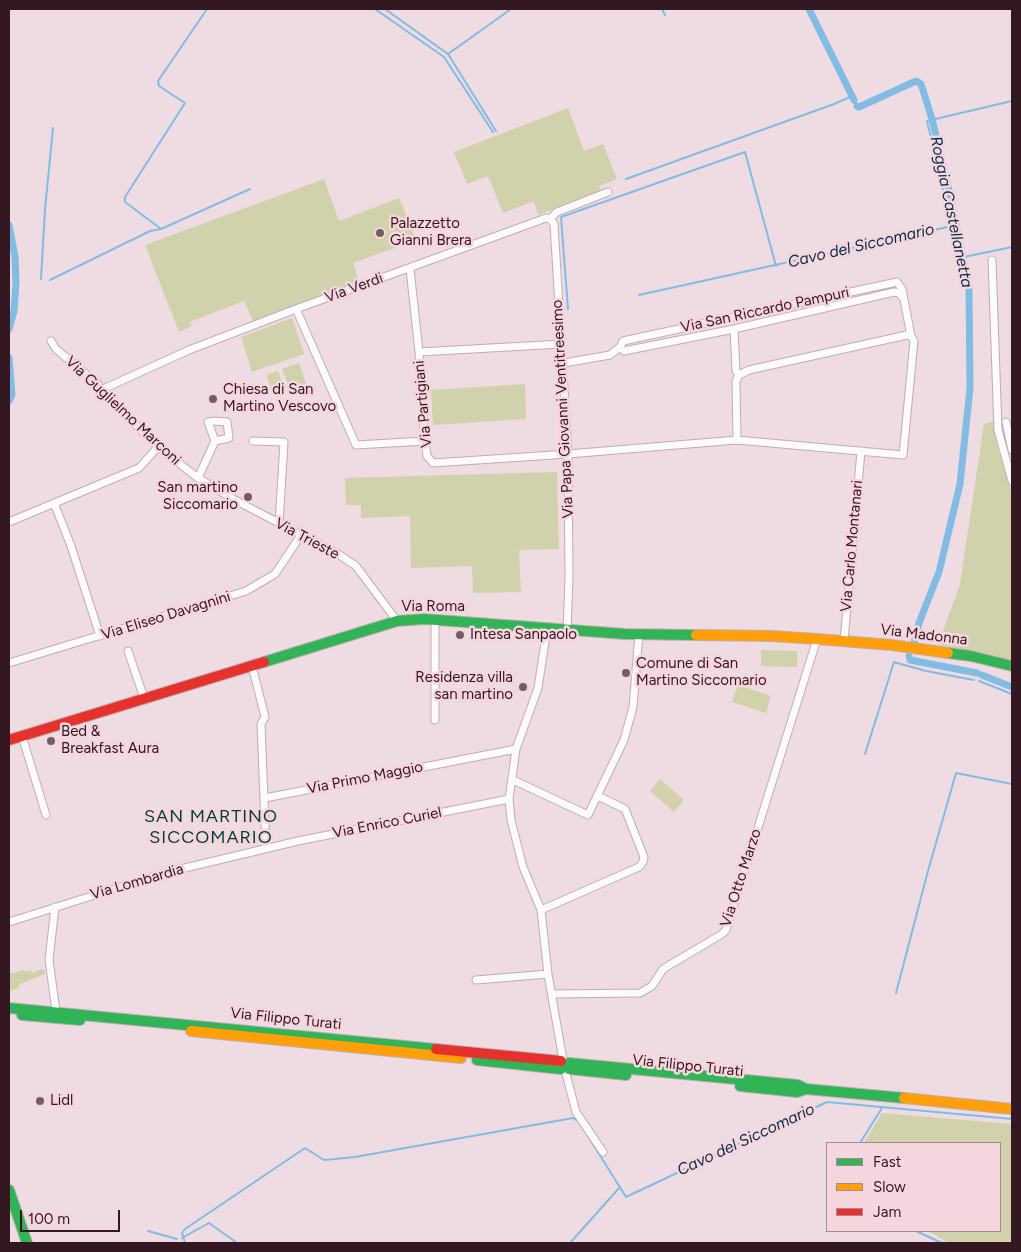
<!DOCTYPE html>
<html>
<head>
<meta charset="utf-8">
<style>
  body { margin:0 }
  #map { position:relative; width:1021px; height:1252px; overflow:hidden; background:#eedce2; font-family:Figtree,sans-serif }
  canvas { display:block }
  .frame { position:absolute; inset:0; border:10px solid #331721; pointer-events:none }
  .legend { position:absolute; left:826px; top:1142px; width:175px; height:90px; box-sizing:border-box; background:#f5d5de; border:1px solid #a78992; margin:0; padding:6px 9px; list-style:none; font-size:15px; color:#331721 }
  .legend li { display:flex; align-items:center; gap:10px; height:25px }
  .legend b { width:25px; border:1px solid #a78992 }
  .scale { position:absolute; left:20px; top:1210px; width:100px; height:22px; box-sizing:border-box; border:2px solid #331721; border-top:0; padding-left:6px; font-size:15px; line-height:18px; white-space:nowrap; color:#331721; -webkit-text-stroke:4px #f5d5de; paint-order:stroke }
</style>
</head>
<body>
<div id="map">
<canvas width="1021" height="1252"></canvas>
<div class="frame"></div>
<ul class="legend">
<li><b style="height:6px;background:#30b455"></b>Fast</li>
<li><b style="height:6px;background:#ff9f0a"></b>Slow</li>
<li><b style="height:6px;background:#e5322d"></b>Jam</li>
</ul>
<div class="scale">100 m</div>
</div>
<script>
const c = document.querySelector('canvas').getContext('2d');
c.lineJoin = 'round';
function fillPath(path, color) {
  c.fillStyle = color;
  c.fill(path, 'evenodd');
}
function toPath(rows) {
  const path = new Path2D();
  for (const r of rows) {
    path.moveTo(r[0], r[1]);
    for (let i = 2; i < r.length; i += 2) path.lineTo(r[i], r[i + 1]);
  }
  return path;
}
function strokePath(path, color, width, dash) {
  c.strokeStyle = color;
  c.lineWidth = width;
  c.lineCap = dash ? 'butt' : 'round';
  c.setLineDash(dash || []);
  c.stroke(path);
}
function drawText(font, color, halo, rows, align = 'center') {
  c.font = font + ' Figtree,sans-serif';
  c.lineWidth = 5;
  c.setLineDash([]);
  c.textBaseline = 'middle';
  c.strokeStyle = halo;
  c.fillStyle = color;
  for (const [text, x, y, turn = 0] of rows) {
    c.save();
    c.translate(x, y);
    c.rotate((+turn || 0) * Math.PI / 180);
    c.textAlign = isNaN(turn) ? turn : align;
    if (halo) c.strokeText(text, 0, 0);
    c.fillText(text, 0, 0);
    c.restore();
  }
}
fillPath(toPath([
  [568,108,584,151,603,144,617,179,599,186,601,192,538,215,534,201,503,213,488,176,467,184,454,152],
  [324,179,339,221,399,198,416,240,353,263,359,281,253,321,244,301,190,322,192,326,179,332,145,245],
  [292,318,304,354,252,372,241,337],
  [299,363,307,386,291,392,282,369],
  [278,371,285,391,274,395,266,375],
  [525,384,526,419,433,425,431,390],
  [993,421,997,446,1012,493,1012,661,985,653,938,645,960,584,984,424],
  [557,472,559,549,519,550,521,592,473,593,472,566,411,568,410,516,361,518,361,505,346,505,345,478],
  [761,650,797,651,797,667,761,666],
  [738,685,771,696,766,713,732,702],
  [660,779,684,800,674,812,650,791],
  [41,969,45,971,45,974,20,984,19,988,9,991,9,974,24,970,26,972,31,970,33,973],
  [882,1113,1012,1124,1012,1243,949,1243,928,1231,1000,1231,1000,1143,864,1143]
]), '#d1d1ac');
strokePath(toPath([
  [375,9,444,57,493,132],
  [385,9,448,54,496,131],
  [662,9,665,15],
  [448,54,511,9],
  [626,179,834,104,852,96],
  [161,229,125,202,125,197,185,103,159,86,158,81,207,9],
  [964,257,1012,247],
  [41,279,45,209,53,128],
  [50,280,150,231,161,229,250,189],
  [639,295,952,226,927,121,1012,101],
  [568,309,561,217,745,152,776,266],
  [979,681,1012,694],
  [865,754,894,662,926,671,974,680],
  [896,993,928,871,956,773,1012,784],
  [860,1143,882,1108],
  [148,1231,177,1239],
  [916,1231,942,1243],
  [182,1238,209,1223,237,1243],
  [185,1243,182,1233,185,1229,305,1148,324,1160,355,1157,573,1118,579,1122,626,1197,827,1102,1012,1119],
  [570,1243,620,1187]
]), '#82bce5', 2);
strokePath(toPath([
  [809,9,854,100],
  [857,106,859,107,916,81,921,84,932,119,948,186,969,287,970,388,960,484,939,572,919,623,914,643],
  [9,225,15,257,16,283,14,311,9,329],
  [9,358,12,394,9,401],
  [909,656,910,660,977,673],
  [982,675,1012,687]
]), '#82bce5', 7);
const street = toPath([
  [550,219,554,224,568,454,569,578,567,631],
  [992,260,998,430,1012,481],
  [410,269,419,352,425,441,427,456,433,463,568,454,737,440,903,455,914,341,911,336,907,335,749,370,739,375,736,381,737,440],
  [903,298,899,293,894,292,734,329,624,351,620,347,623,341,897,282,902,289,911,336],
  [296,309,356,445,425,441],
  [734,329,736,371,739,375],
  [51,341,56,349,98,384,101,390,158,447,198,478,233,499,338,554,356,566,397,621],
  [419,352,561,344],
  [564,363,610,355,620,347],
  [101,390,189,350,296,309,546,218,550,219,557,212,608,192],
  [215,421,227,422,229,438,215,441,208,422,215,421],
  [1006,422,1012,450],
  [253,441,284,442,279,524],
  [198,478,215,441],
  [54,503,71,546,100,636],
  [9,522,139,468,158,447],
  [435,619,435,720],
  [547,629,538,688,516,749,509,799,511,820,523,867,541,910,548,974,563,1060],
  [844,641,861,451],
  [128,651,144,698],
  [9,663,246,591,275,574,301,535],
  [252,666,265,717,261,724,266,849],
  [22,736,46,815],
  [513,780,588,815,624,740,633,707,639,634],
  [265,798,516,749],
  [55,907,49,960,56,1011],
  [541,910,639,867,643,862,644,857,625,809,598,796],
  [9,922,168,872,298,841,509,799],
  [476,980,548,974],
  [552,994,640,993,652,986,663,969,722,934,726,930,817,639],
  [565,1070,576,1112,603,1152]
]);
const fast = toPath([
  [948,653,971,656,1012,666],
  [264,662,397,621,424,619,625,634,696,635],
  [9,1008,436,1049],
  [22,1015,80,1020],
  [477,1060,561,1069],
  [569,1063,798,1085,806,1089,904,1098],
  [569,1069,626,1075],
  [740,1086,797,1092,806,1089],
  [9,1190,27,1243]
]);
const slow = toPath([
  [696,635,771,636,817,639,892,645,948,653],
  [191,1031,461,1058],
  [904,1098,1012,1109]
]);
const jam = toPath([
  [9,740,264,662],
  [436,1049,561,1061]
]);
strokePath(street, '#c2acb3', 9);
strokePath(fast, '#c2acb3', 12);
strokePath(slow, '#c2acb3', 12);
strokePath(jam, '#c2acb3', 12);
strokePath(street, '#fcfafb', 7);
strokePath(fast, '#30b455', 10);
strokePath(slow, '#ff9f0a', 10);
strokePath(jam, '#e5322d', 10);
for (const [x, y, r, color] of [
  [380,233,5,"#745c65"],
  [213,399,5,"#745c65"],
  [248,497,5,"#745c65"],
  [460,635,5,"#745c65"],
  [626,673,5,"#745c65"],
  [523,687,5,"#745c65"],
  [51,741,5,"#745c65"],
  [40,1101,5,"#745c65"]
]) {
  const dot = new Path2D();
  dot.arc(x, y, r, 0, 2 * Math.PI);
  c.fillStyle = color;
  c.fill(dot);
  strokePath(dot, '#f5d5de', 2);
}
drawText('15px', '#331721', '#f5d5de', [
  ["Palazzetto",390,224],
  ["Gianni Brera",390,241],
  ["Chiesa di San",223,390],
  ["Martino Vescovo",223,407],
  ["San martino",238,488,"right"],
  ["Siccomario",238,505,"right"],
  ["Intesa Sanpaolo",470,635],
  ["Comune di San",636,664],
  ["Martino Siccomario",636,681],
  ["Residenza villa",513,678,"right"],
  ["san martino",513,695,"right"],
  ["Bed &",61,732],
  ["Breakfast Aura",61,749],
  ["Lidl",50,1101]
], 'left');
drawText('15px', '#331721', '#f5d5de', [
  ["Via Verdi",354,288,-20],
  ["Via San Riccardo Pampuri",765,310,-12],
  ["Via Partigiani",423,404,-95],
  ["Via Papa Giovanni Ventitreesimo",563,409,-93],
  ["Via Guglielmo Marconi",123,411,43],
  ["Via Trieste",307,539,28],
  ["Via Carlo Montanari",852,546,-85],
  ["Via Roma",433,607],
  ["Via Eliseo Davagnini",166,616,-17],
  ["Via Madonna",924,635,7],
  ["Via Primo Maggio",365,778,-11],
  ["Via Enrico Curiel",387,823,-11],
  ["Via Otto Marzo",741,878,-72],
  ["Via Lombardia",137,882,-16],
  ["Via Filippo Turati",286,1019,6],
  ["Via Filippo Turati",688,1066,6]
]);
drawText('italic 16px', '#042e44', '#f5d5de', [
  ["Roggia Castellanetta",951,212,78],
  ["Cavo del Siccomario",861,246,-13],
  ["Cavo del Siccomario",746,1140,-25]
]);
c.letterSpacing = '1px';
drawText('18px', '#003d34', '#f5d5de', [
  ["SAN MARTINO",211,817],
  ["SICCOMARIO",211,838]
]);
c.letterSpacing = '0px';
</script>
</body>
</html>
